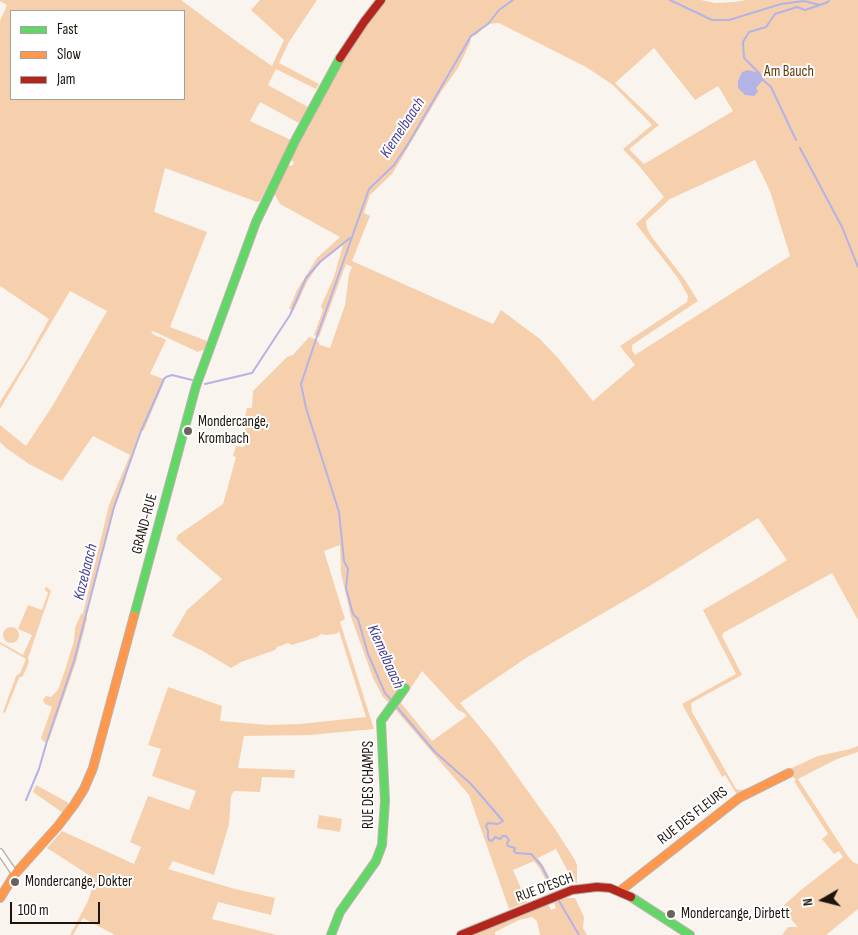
<!DOCTYPE html>
<html>
<head>
<meta charset="utf-8">
<style>
  body { margin:0 }
  #map { position:relative; width:858px; height:935px; overflow:hidden; background:#faf4ee; font-family:"Sofia Sans Condensed",sans-serif }
  canvas { display:block }
  .legend { position:absolute; left:10px; top:10px; width:175px; height:90px; box-sizing:border-box; background:#fff; border:1px solid #a5a19e; margin:0; padding:6px 9px; list-style:none; font-size:15px; color:#1d140c }
  .legend li { display:flex; align-items:center; gap:10px; height:25px }
  .legend b { width:25px; border:1px solid #a5a19e }
  .north { position:absolute; left:798px; top:875px; width:50px; height:50px; -webkit-text-stroke:4px #fff; paint-order:stroke; rotate:262deg; font-size:14px; font-weight:700; line-height:20px; text-align:center; color:#1d140c }
  .north::after { content:''; display:block; margin:auto; width:18px; height:22px; background:#1d140c; clip-path:polygon(50% 0,100% 100%,50% 72%,0 100%) }
  .scale { position:absolute; left:10px; top:902px; width:90px; height:22px; box-sizing:border-box; border:2px solid #1d140c; border-top:0; padding-left:6px; font-size:15px; line-height:18px; white-space:nowrap; color:#1d140c; -webkit-text-stroke:4px #fff; paint-order:stroke }
</style>
</head>
<body>
<div id="map">
<canvas width="858" height="935"></canvas>
<ul class="legend">
<li><b style="height:6px;background:#63d668"></b>Fast</li>
<li><b style="height:6px;background:#ff974d"></b>Slow</li>
<li><b style="height:6px;background:#b3261e"></b>Jam</li>
</ul>
<div class="north">N</div>
<div class="scale">100 m</div>
</div>
<script>
const c = document.querySelector('canvas').getContext('2d');
c.lineJoin = 'round';
function fillPath(path, color) {
  c.fillStyle = color;
  c.fill(path, 'evenodd');
}
function toPath(rows) {
  const path = new Path2D();
  for (const r of rows) {
    if (r.length === 3) {
      path.moveTo(r[0] + r[2], r[1]);
      path.arc(r[0], r[1], r[2], 0, 2 * Math.PI);
      continue;
    }
    path.moveTo(r[0], r[1]);
    for (let i = 2; i < r.length; i += 2) path.lineTo(r[i], r[i + 1]);
  }
  return path;
}
function strokePath(path, color, width, dash) {
  c.strokeStyle = color;
  c.lineWidth = width;
  c.lineCap = dash ? 'butt' : 'round';
  c.setLineDash(dash || []);
  c.stroke(path);
}
function drawText(font, color, halo, rows, align = 'center') {
  c.font = font + ' "Sofia Sans Condensed",sans-serif';
  c.lineWidth = 4;
  c.setLineDash([]);
  c.textBaseline = 'middle';
  c.strokeStyle = halo;
  c.fillStyle = color;
  for (const [text, x, y, turn = 0] of rows) {
    c.save();
    c.translate(x, y);
    c.rotate((+turn || 0) * Math.PI / 180);
    c.textAlign = isNaN(turn) ? turn : align;
    if (halo) c.strokeText(text, 0, 0);
    c.fillText(text, 0, 0);
    c.restore();
  }
}
fillPath(toPath([
  [0,0,181,0,240,44,272,66,284,40,251,10,260,0,317,0,289,42,279,63,319,84,316,89,276,69,268,85,308,107,299,123,260,102,250,121,291,140,260,201,257,202,165,168,154,212,207,232,170,327,207,341,204,350,199,351,198,352,153,331,151,333,158,337,160,337,166,340,150,374,164,379,164,382,144,430,141,431,125,476,126,478,115,507,104,550,102,552,86,613,87,619,76,662,49,740,44,742,41,738,52,707,45,704,43,700,46,696,51,697,58,690,65,670,74,641,75,628,81,614,83,613,109,505,130,455,93,436,62,481,29,464,6,448,0,442,0,425,26,446,53,405,107,311,70,291,0,409,0,402,27,359,49,319,0,286,0,21,7,5,0,1],
  [11,11,184,11,184,99,11,99],
  [386,0,701,0,715,3,735,2,746,0,858,0,858,620,832,573,723,633,722,636,742,675,691,703,692,712,736,789,741,790,746,789,818,756,850,749,858,746,858,752,837,759,798,779,847,855,853,862,858,864,858,909,826,935,782,935,788,927,798,927,781,908,801,890,843,857,839,851,834,854,822,839,828,834,794,781,796,780,789,773,739,798,725,775,722,777,682,704,736,674,703,610,763,575,787,560,758,518,648,587,526,658,460,703,494,744,555,829,575,860,577,865,577,883,574,883,556,849,538,858,544,867,556,890,552,892,540,869,534,861,513,870,527,902,509,909,469,795,394,708,404,695,405,696,401,703,432,741,467,716,464,713,458,710,422,671,408,692,405,689,396,700,393,698,388,702,383,697,373,678,351,617,341,573,340,545,324,551,345,619,340,622,374,729,310,735,244,736,238,768,295,770,294,778,262,777,260,792,234,791,231,796,229,824,214,875,173,861,168,869,235,889,275,898,271,915,218,902,212,919,277,935,115,935,83,918,73,935,70,935,88,901,95,879,47,848,62,831,134,864,141,847,130,842,148,796,189,810,196,791,152,776,161,749,148,745,168,687,222,706,220,721,269,725,300,724,366,717,339,631,336,634,325,635,321,634,317,637,292,645,288,643,277,647,275,650,241,662,231,668,201,650,172,636,187,610,222,579,176,539,178,535,223,504,236,457,233,456,236,446,244,447,247,438,244,422,247,408,252,408,253,391,287,357,293,355,309,337,317,340,320,345,330,348,345,305,349,274,352,267,346,264,319,337,314,335,323,310,321,306,334,277,343,245,320,262,307,282,294,310,289,309,297,290,317,258,340,237,280,204,275,195,272,196,285,170,289,165,292,166,294,162,290,160,346,54,366,25],
  [499,23,586,67,613,85,652,125,623,149,640,167,664,197,636,224,678,278,688,296,687,302,620,346,635,365,593,401,558,358,540,339,501,310,493,324,352,261,370,216,364,213,370,195,392,174,400,161,441,92,458,68,470,43,471,37,476,35,488,24],
  [654,48,695,100,718,86,733,111,644,164,629,149,659,125,615,83],
  [755,160,770,191,790,256,635,355,632,350,632,345,698,301,685,280,651,236,647,228,646,221,670,199],
  [47,587,51,591,28,658,29,662,23,676,19,678,5,713,3,712,16,676,20,673,26,659,0,644,0,642,23,655,32,635,18,629,28,605,42,610,48,593,45,590,45,588],
  [11,635,8],
  [36,785,69,803,63,813,33,792],
  [319,815,342,819,340,832,317,828],
  [566,898,575,898,584,917,583,928,587,935,540,935,537,921,532,917,519,920,495,932,495,935,472,935,540,906,548,904,551,910,556,908,554,903]
]), '#f6d0ad');
fillPath(toPath([
  [748,70,759,73,763,80,756,88,758,92,754,96,745,95,738,88,738,81,742,72]
]), '#b4b3e6');
strokePath(toPath([
  [670,0,712,20,729,20,781,4,804,1,820,5,828,2,829,0],
  [796,140,771,87,763,80,759,73,744,58,743,42,749,32,766,27,775,14,797,7,805,10,820,5],
  [800,148,842,227,858,267],
  [316,339,301,384,306,408,339,512,344,561,348,569,346,588,353,614,358,619,368,654,385,693,393,702],
  [316,339,369,189,394,165,408,144,471,36,488,24,499,10,513,0],
  [205,384,252,373,290,315,306,278,320,262,350,238],
  [396,706,435,752,471,784,503,821,498,824,488,823,486,826,488,831,488,837,489,840,492,841,495,837,500,839,503,836,506,836,509,840,507,843,508,846,515,848,514,851,516,853,531,854,541,865,554,890],
  [26,800,39,769,47,741,74,661,114,507,141,431,164,379,166,377,172,375,192,380],
  [559,901,579,935]
]), '#b4b3e6', 2);
const street = toPath([
  [0,852,15,874]
]);
const fast = toPath([
  [134,616,196,386,256,222,295,141,340,58],
  [631,897,690,935],
  [331,935,340,912,376,861,382,845,385,801,381,721,405,688]
]);
const slow = toPath([
  [620,891,739,798,789,773],
  [0,898,15,874,58,826,74,805,84,789,93,768,134,616]
]);
const jam = toPath([
  [340,58,364,22,381,0],
  [461,935,572,890,597,887,610,888,631,897]
]);
strokePath(street, '#bbb3ad', 8);
strokePath(fast, '#bbb3ad', 10);
strokePath(slow, '#bbb3ad', 10);
strokePath(jam, '#bbb3ad', 10);
strokePath(street, '#fefdfc', 5);
strokePath(fast, '#63d668', 8);
strokePath(slow, '#ff974d', 8);
strokePath(jam, '#b3261e', 8);
for (const [x, y, r, color] of [
  [188,431,5,"#6a625b"],
  [15,882,5,"#6a625b"],
  [671,914,5,"#6a625b"]
]) {
  const dot = new Path2D();
  dot.arc(x, y, r, 0, 2 * Math.PI);
  c.fillStyle = color;
  c.fill(dot);
  strokePath(dot, '#fff', 2);
}
drawText('15px', '#623708', '#fff', [
  ["Am Bauch",789,72]
]);
drawText('15px', '#1d140c', '#fff', [
  ["Mondercange,",198,422],
  ["Krombach",198,439],
  ["Mondercange, Dokter",25,882],
  ["Mondercange, Dirbett",681,914]
], 'left');
drawText('15px', '#1d140c', '#fff', [
  ["GRAND-RUE",145,524,-75],
  ["RUE DES CHAMPS",369,785,-90],
  ["RUE DES FLEURS",693,816,-38],
  ["RUE D'ESCH",545,888,-20]
]);
drawText('italic 16px', '#484198', '#fff', [
  ["Kiemelbaach",403,128,-57],
  ["Kazebaach",86,572,-76],
  ["Kiemelbaach",385,657,66]
]);
</script>
</body>
</html>
